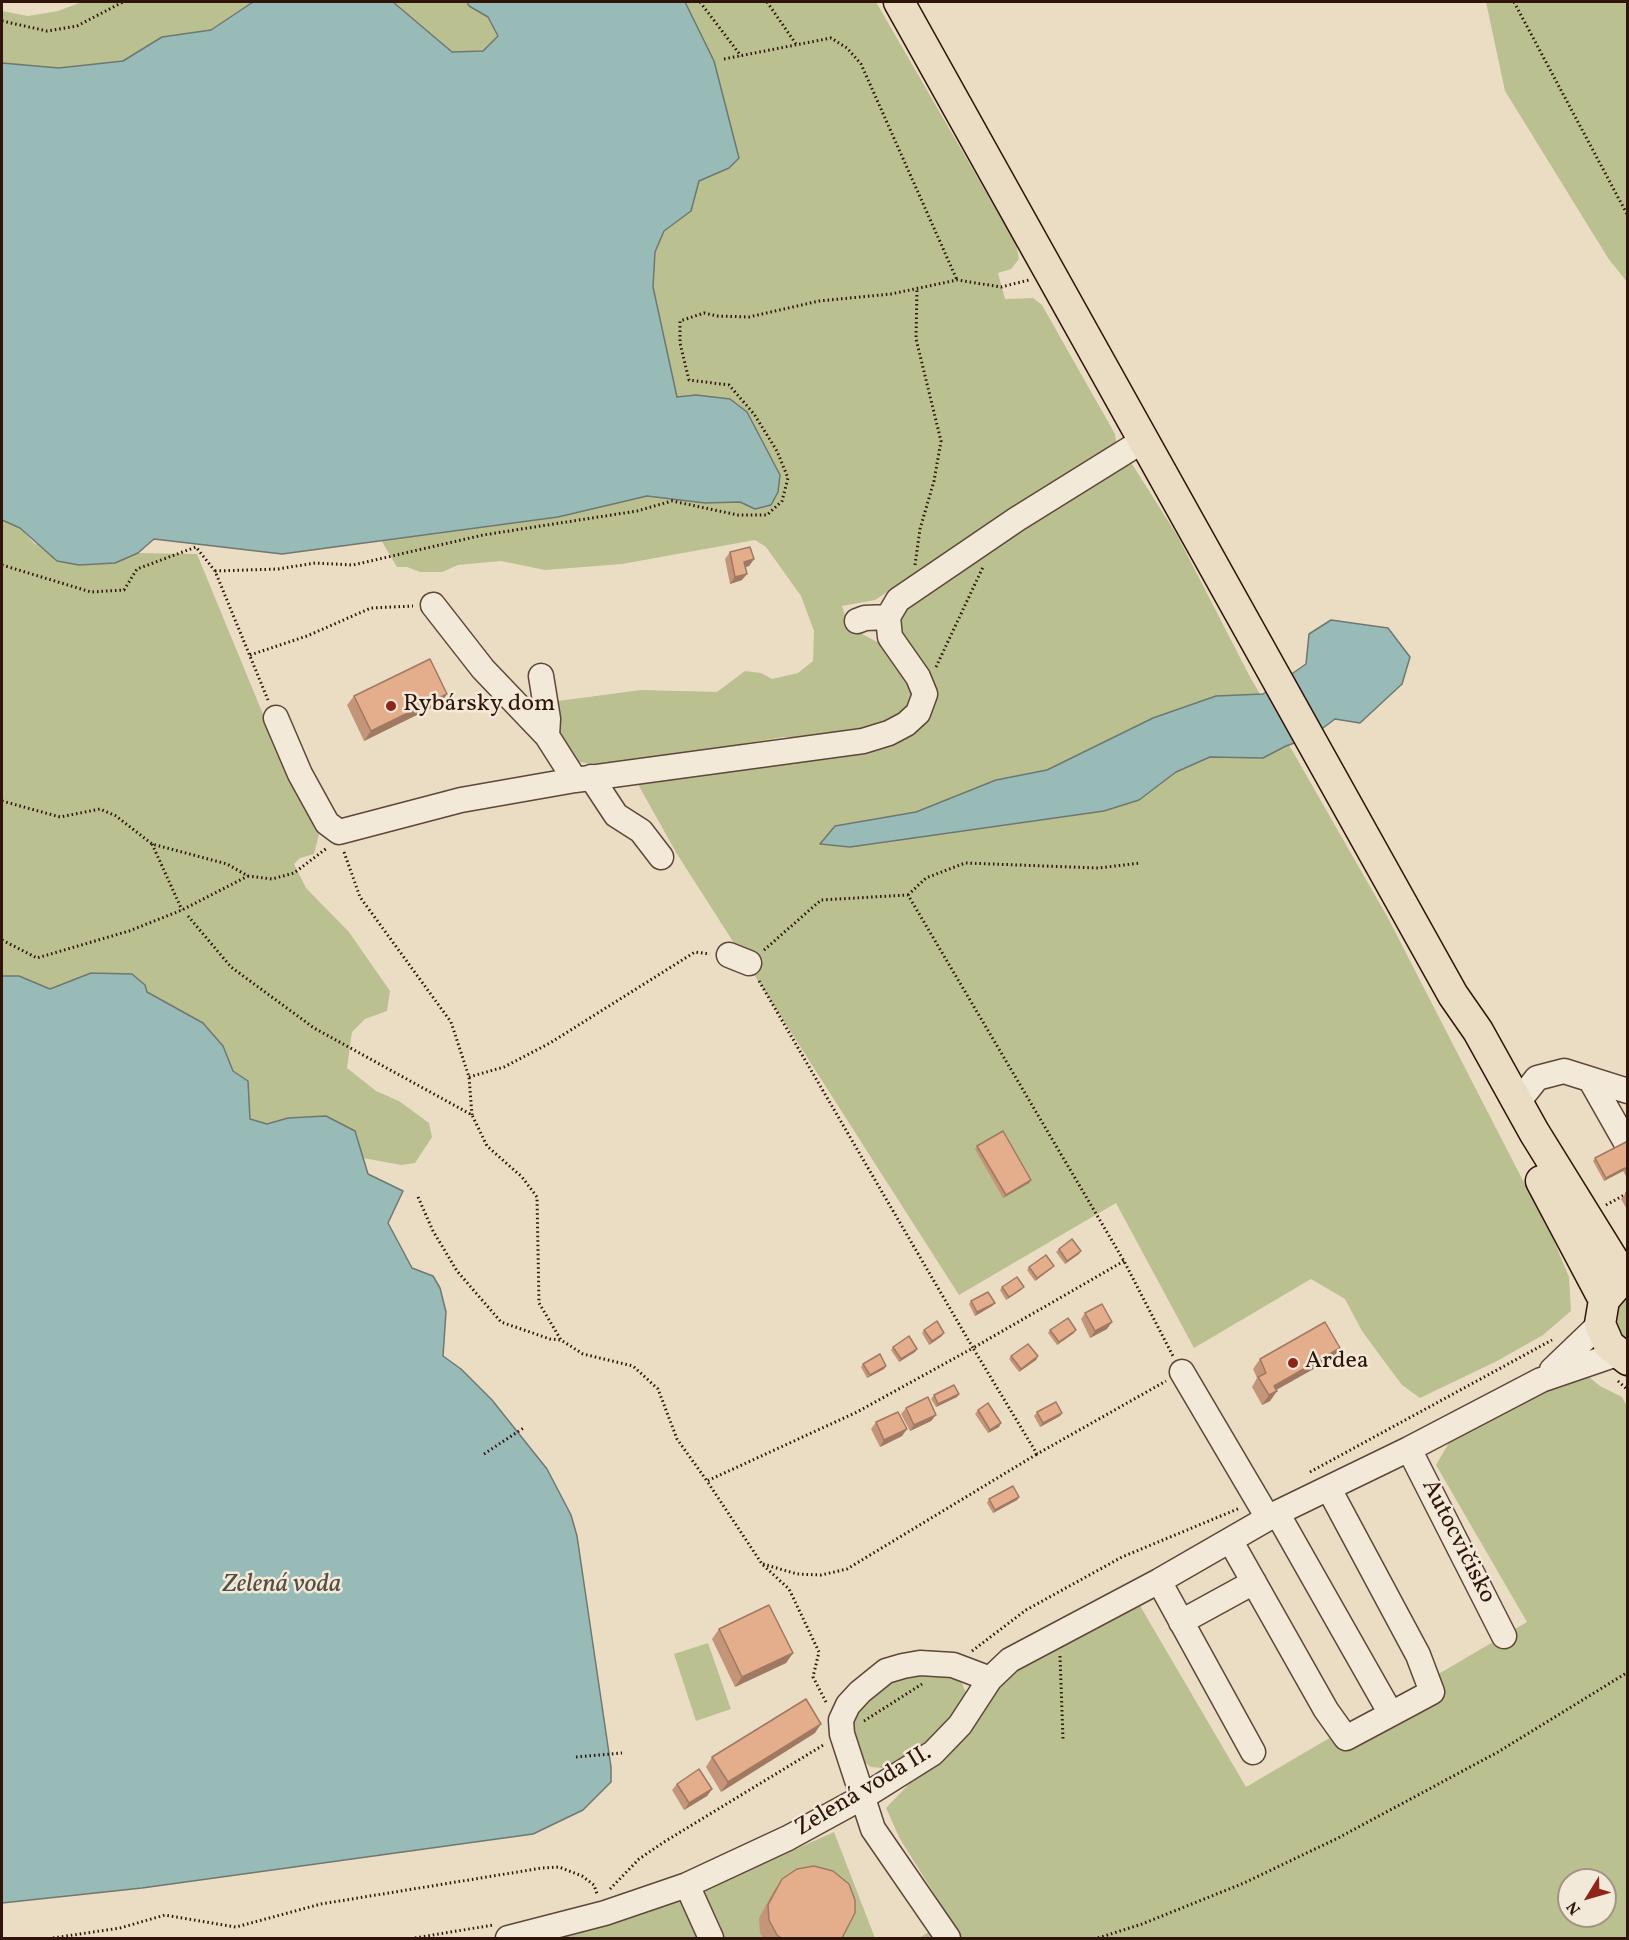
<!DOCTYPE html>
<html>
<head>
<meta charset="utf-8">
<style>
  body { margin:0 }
  #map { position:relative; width:1629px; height:1940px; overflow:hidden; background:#ebddc4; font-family:Vollkorn,serif }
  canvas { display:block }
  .frame { position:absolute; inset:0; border:3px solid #2f1409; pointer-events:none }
  .north { position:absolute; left:1557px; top:1868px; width:60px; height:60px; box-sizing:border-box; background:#f2e9d9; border:2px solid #a49486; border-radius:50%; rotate:233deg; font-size:16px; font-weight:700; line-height:24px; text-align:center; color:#2f1409 }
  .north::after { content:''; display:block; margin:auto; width:21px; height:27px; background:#8f2418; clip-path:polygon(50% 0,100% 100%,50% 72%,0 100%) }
</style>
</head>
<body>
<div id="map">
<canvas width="1629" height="1940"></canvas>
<div class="frame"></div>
<div class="north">N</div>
</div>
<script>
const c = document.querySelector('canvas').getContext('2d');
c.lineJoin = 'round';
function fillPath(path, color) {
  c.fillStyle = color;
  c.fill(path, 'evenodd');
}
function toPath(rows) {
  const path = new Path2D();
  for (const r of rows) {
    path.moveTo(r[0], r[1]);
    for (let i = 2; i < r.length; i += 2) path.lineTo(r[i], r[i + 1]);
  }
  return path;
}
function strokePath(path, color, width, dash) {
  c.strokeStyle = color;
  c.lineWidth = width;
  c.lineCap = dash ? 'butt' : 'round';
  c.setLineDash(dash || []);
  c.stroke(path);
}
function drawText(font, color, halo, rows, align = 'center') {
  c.font = font + ' Vollkorn,serif';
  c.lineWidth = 5;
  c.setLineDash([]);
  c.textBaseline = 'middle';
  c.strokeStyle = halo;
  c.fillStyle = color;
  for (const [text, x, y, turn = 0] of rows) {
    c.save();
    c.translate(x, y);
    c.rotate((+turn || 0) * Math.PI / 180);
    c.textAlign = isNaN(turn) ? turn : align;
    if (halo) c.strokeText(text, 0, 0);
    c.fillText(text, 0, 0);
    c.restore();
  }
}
fillPath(toPath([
  [82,2,253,2,211,30,162,37,123,61,59,68,2,63,2,11,28,16,58,11],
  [393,2,467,2,469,6,488,17,498,35,483,51,451,52],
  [685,2,876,2,1016,244,1019,259,1011,269,998,273,1005,299,1033,298,1042,305,1115,434,1116,442,875,600,842,606,849,627,881,644,909,682,912,691,908,710,881,726,827,737,783,737,666,757,591,764,575,761,547,729,555,714,558,701,641,690,717,692,745,671,761,673,772,679,798,673,813,661,814,631,801,596,766,547,755,540,622,564,545,570,501,561,458,565,442,572,420,572,407,567,397,567,381,540,558,517,647,496,705,503,740,502,755,509,696,395,677,397,653,287,655,252,664,231,690,211,699,180,729,168,714,61],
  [1486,2,1627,2,1627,282,1608,258,1505,91],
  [1132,464,1177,535,1249,675,1388,918,1554,1241,1569,1277,1571,1311,1543,1335,1497,1361,1420,1398,1402,1385,1387,1365,1362,1331,1345,1299,1311,1279,1194,1348,1116,1203,959,1295,677,854,635,779,926,718,900,636,903,608,1116,467],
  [2,520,20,528,35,544,115,563,138,553,197,554,286,770,319,834,314,854,300,858,294,864,306,888,349,932,390,991,387,1011,365,1019,352,1032,347,1068,376,1091,399,1101,429,1123,432,1137,415,1163,401,1165,363,1158,355,1131,288,1118,266,1124,250,1119,248,1081,233,1071,223,1046,203,1023,146,992,91,973,50,989,19,976,2,976],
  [1627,1294,1627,1347,1615,1332,1616,1307],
  [1569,1375,1589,1377,1600,1386,1622,1397,1628,1408,1627,1938,919,1938,950,1919,900,1839,886,1808,910,1783,947,1758,974,1723,1000,1678,1139,1604,1246,1787,1527,1622,1436,1465,1454,1434],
  [1569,1880,1605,1880,1605,1916,1569,1916],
  [708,1643,731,1709,696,1721,674,1654],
  [918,1668,960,1678,966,1693,963,1704,957,1716,908,1764,883,1768,871,1767,857,1757,851,1712,874,1687],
  [834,1832,875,1938,541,1938,731,1878]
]), '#bbc091');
const water = toPath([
  [253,2,393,2,452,52,483,51,498,36,488,17,469,6,467,2,685,2,714,61,739,158,729,168,699,181,691,211,664,231,655,252,653,287,677,397,696,395,730,399,747,412,780,475,778,492,771,505,755,509,740,502,705,503,647,496,558,517,282,554,154,539,138,553,115,563,79,565,57,561,20,528,2,520,2,63,59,68,123,61,162,37,211,30,253,2],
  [1331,620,1388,628,1410,657,1402,684,1360,723,1335,719,1311,737,1286,746,1263,758,1210,757,1176,772,1139,800,1104,811,850,847,820,844,835,826,916,812,996,780,1047,770,1153,718,1216,696,1263,694,1306,664,1309,634,1331,620],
  [91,973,132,974,145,985,147,992,203,1023,223,1046,233,1071,248,1081,250,1119,267,1124,288,1118,326,1116,355,1131,368,1174,403,1191,388,1223,412,1268,433,1276,440,1288,446,1312,443,1356,461,1369,492,1400,547,1469,571,1515,577,1536,611,1767,611,1782,583,1810,533,1834,142,1888,2,1903,2,976,19,976,50,989,91,973]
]);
fillPath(water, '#98bbb7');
strokePath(water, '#6e7871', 1.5);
const minor = toPath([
  [433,605,483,669,547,736,575,780,863,741,889,733,906,724,918,713,925,694,918,677,890,637,888,617,898,600,1017,519,1144,440],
  [857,621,865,618,888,617],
  [541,676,548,719,547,736],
  [276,718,300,774,327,823,339,832,461,800,575,780],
  [591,777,616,815,641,831,661,857],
  [729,955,749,963],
  [1590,1079,1628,1146],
  [1518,1102,1537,1078,1564,1071,1628,1091],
  [1552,1370,1600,1324],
  [1182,1372,1268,1518],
  [1409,1449,1504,1636],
  [1329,1489,1418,1655,1432,1692,1391,1714],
  [1230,1540,1326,1710,1346,1738,1391,1714,1277,1513],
  [1159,1581,1253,1752],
  [1181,1622,1254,1582],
  [687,1885,711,1938],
  [508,1938,605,1913,687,1885,788,1838,863,1797,933,1753,960,1725,990,1679,1010,1660,1159,1581,1277,1513,1409,1449,1541,1380,1617,1354],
  [948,1938,873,1829,842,1734,841,1720,848,1705,860,1692,886,1671,903,1666,920,1663,953,1665,990,1679]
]);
const major = toPath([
  [899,2,1453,995,1478,1031,1534,1132,1625,1279],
  [1541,1181,1604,1300],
  [1617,1285,1604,1300,1600,1324,1609,1345,1628,1360]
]);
strokePath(minor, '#5e4638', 27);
strokePath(major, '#2f1409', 33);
strokePath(toPath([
  [700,2,741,56],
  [767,2,796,44],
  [1514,2,1628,216],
  [2,21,47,31,77,26,123,2],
  [724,59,831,38,847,48,861,64,957,280],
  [2,565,91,592,124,590,137,569,196,547,215,571,268,700],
  [915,565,920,529,934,481,941,441,916,339,917,288],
  [215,571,278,569,315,563,353,565,483,535,637,511,672,501,738,515,767,515,782,501,788,478,777,451,754,414,729,385,689,380,680,343,680,321,704,313,717,316,749,317,819,301,891,294,957,280,1001,287,1029,280],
  [250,655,307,636,371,608,413,606],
  [936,667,983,567],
  [2,801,60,817,100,809,116,816,152,844,227,864,248,876,272,879,294,873,327,848],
  [152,844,182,910],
  [344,852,360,897,451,1022,469,1077,472,1115],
  [908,895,926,878,965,863,1098,868,1141,863],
  [188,916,231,967,314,1028,472,1115,487,1146,522,1177,537,1197,539,1303,561,1340,583,1354,633,1366,658,1389,677,1439,707,1481],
  [2,940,37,958,129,931,182,910,248,876],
  [764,950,821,900,908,895,1124,1261,1173,1356],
  [759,981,973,1348,857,1412,707,1481,762,1564,789,1589,819,1652,813,1677,826,1702],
  [469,1077,504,1067,550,1043,695,952,710,954],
  [418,1197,433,1231,457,1271,501,1322,550,1339,561,1340],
  [1606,1205,1628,1193],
  [1124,1261,973,1348,1037,1454,1166,1381],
  [1618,1381,1628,1390],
  [484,1454,525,1427],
  [1310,1472,1552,1340],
  [763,1564,797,1574,821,1575,847,1569,1037,1454],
  [972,1651,1026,1610,1122,1557,1240,1508],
  [1060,1656,1063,1739],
  [864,1721,922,1684],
  [576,1757,622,1753],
  [610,1889,639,1859,664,1842,825,1744],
  [53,1938,120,1928,165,1915,236,1927,321,1904,542,1868,559,1867,582,1876,594,1885,597,1894],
  [415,1938,493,1925],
  [1098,1938,1142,1924,1244,1883,1338,1838,1498,1752,1628,1672]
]), '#2f1409', 3, [1.5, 3]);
strokePath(minor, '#f2e9d9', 24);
strokePath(major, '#ebddc4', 30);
fillPath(toPath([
  [730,552,754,559,749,566,745,567,742,580,730,584,725,559],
  [354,696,441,703,364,741,347,705],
  [1628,1141,1628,1180,1623,1171,1604,1181,1593,1161,1595,1158],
  [977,1146,1029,1183,1003,1198,975,1149],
  [1628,1192,1628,1211,1621,1199,1626,1193],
  [1059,1249,1079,1254,1065,1264,1056,1252],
  [1029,1267,1051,1269,1035,1281,1027,1270],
  [1002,1287,1021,1290,1006,1300,1000,1290],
  [971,1301,995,1303,992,1306,975,1316,969,1304],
  [1085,1313,1107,1329,1090,1338,1081,1319],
  [924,1330,942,1336,929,1345,922,1333],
  [1050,1330,1074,1333,1057,1345,1048,1333],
  [893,1347,917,1349,915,1352,899,1362,891,1350],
  [1340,1348,1333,1358,1276,1390,1277,1391,1270,1401,1262,1405,1252,1387,1257,1378,1253,1369,1260,1359],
  [1011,1356,1038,1356,1036,1360,1019,1372,1009,1359],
  [863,1364,884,1369,867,1378,861,1367],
  [959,1394,957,1397,936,1407,931,1399,934,1395],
  [906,1408,936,1415,931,1421,910,1431,901,1414],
  [978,1410,999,1427,988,1433,975,1414],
  [1037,1412,1062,1413,1060,1416,1040,1427,1034,1416],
  [876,1422,907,1429,902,1436,880,1447,871,1429],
  [1019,1497,1017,1500,993,1513,987,1503,989,1499],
  [719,1629,793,1653,786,1663,735,1687,712,1639],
  [815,1733,721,1792,706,1767,712,1757],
  [677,1784,712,1789,707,1796,684,1810,672,1790],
  [782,1879,842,1938,763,1938,760,1933,759,1918,773,1892]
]), '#c49578');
fillPath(toPath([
  [754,559,749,566,740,569,744,562],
  [747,574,742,580,730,584,735,577],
  [447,694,441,703,364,741,371,731],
  [1625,1168,1623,1171,1604,1181,1606,1178],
  [1031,1180,1029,1183,1003,1198,1006,1195],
  [1081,1251,1079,1254,1065,1264,1067,1261],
  [1054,1266,1051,1269,1035,1281,1037,1278],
  [1024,1287,1021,1290,1006,1300,1009,1297],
  [995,1303,992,1306,975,1316,977,1312],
  [1112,1322,1107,1329,1090,1338,1095,1331],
  [1076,1330,1074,1333,1057,1345,1059,1342],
  [944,1333,942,1336,929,1345,932,1341],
  [1340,1348,1333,1358,1269,1394,1274,1386],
  [917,1349,915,1352,899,1362,901,1359],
  [1038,1356,1036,1360,1019,1372,1021,1369],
  [886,1366,884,1369,867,1378,870,1375],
  [1277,1391,1270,1401,1262,1405,1269,1395],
  [959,1394,957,1397,936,1407,938,1404],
  [1062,1413,1060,1416,1040,1427,1043,1423],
  [936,1415,931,1421,910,1431,914,1425],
  [1001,1423,999,1427,988,1433,990,1430],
  [907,1429,902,1436,880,1447,884,1440],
  [1019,1497,1017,1500,993,1513,995,1510],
  [793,1653,786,1663,735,1687,742,1677],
  [821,1724,815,1733,721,1792,728,1782],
  [712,1789,707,1796,684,1810,689,1803]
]), '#a07962');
const building = toPath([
  [750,547,754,559,744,562,747,574,735,577,730,552,750,547],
  [430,659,447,694,371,731,354,696,430,659],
  [1003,1131,1031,1180,1006,1195,977,1146,1003,1131],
  [1628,1141,1628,1173,1625,1168,1606,1178,1595,1158,1628,1141],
  [1072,1239,1081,1251,1067,1261,1059,1249,1072,1239],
  [1046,1255,1054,1266,1037,1278,1029,1267,1046,1255],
  [1017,1277,1024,1287,1009,1297,1002,1287,1017,1277],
  [988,1292,995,1303,977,1312,971,1301,988,1292],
  [1102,1304,1112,1322,1095,1331,1085,1313,1102,1304],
  [1068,1318,1076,1330,1059,1342,1050,1330,1068,1318],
  [937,1321,944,1333,932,1341,924,1330,937,1321],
  [1325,1322,1340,1348,1274,1386,1277,1391,1269,1395,1258,1377,1266,1373,1260,1359,1325,1322],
  [909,1336,917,1349,901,1359,893,1347,909,1336],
  [1028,1344,1038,1356,1021,1369,1011,1356,1028,1344],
  [880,1354,886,1366,870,1375,863,1364,880,1354],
  [954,1385,959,1394,938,1404,934,1395,954,1385],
  [928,1397,936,1415,914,1425,906,1408,928,1397],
  [1056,1402,1062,1413,1043,1423,1037,1412,1056,1402],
  [988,1403,1001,1423,990,1430,978,1410,988,1403],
  [898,1412,907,1429,884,1440,876,1422,898,1412],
  [1013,1486,1019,1497,995,1510,989,1499,1013,1486],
  [769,1605,793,1653,742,1677,719,1629,769,1605],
  [806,1699,821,1724,728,1782,712,1757,806,1699],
  [699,1769,712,1789,689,1803,677,1784,699,1769],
  [814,1866,833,1871,849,1884,855,1900,855,1913,842,1938,781,1938,777,1935,769,1920,768,1905,782,1879,797,1869,814,1866]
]);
fillPath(building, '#e4ad8c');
strokePath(building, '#a07962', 1.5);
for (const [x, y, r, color] of [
  [391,706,6,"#8f2418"],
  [1293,1363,6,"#8f2418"]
]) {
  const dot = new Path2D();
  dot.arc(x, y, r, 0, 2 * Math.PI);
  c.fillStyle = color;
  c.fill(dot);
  strokePath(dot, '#f2e9d9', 2);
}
drawText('24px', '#2f1409', '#f2e9d9', [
  ["Rybársky dom",403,706],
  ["Ardea",1305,1363]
], 'left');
drawText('24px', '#2f1409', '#f2e9d9', [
  ["Autocvičisko",1457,1542,63],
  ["Zelená voda II.",864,1792,-31]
]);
drawText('italic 26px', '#544e46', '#f2e9d9', [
  ["Zelená voda",282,1586]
]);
</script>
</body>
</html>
